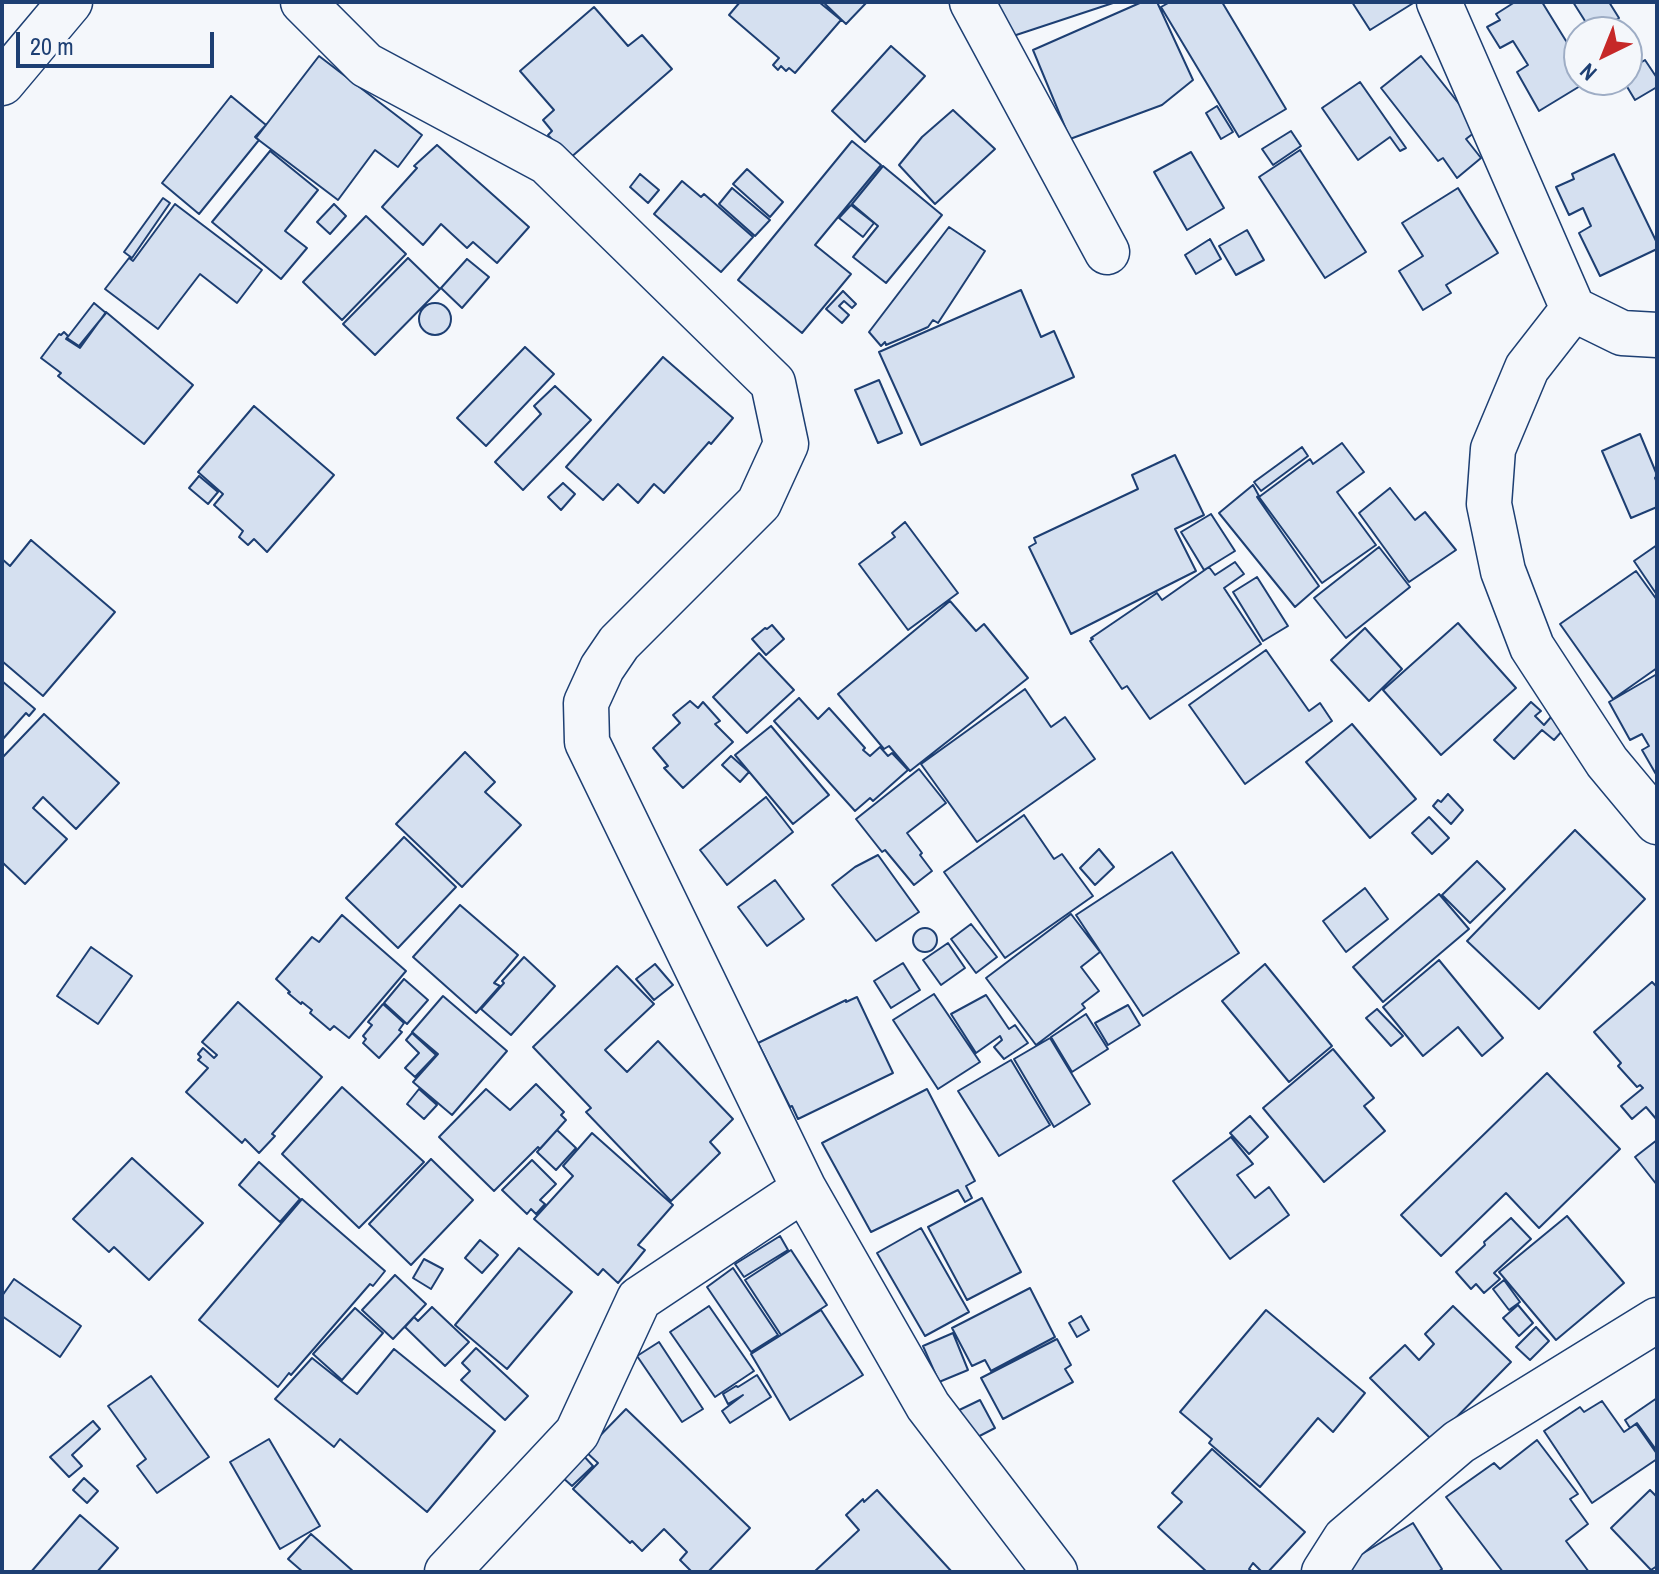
<!DOCTYPE html>
<html>
<head>
<meta charset="utf-8">
<style>
  body { margin:0 }
  #map { position:relative; width:1659px; height:1574px; overflow:hidden; background:#f4f7fb; font-family:"Archivo Narrow",sans-serif }
  canvas { display:block }
  .frame { position:absolute; inset:0; border:4px solid #1d3f73; pointer-events:none }
  .north { position:absolute; left:1563px; top:16px; width:80px; height:80px; box-sizing:border-box; background:#f4f7fb; border:2px solid #9eadc5; border-radius:50%; rotate:223deg; font-size:22px; font-weight:700; line-height:32px; text-align:center; color:#1d3f73 }
  .north::after { content:''; display:block; margin:auto; width:28px; height:36px; background:#c62828; clip-path:polygon(50% 0,100% 100%,50% 72%,0 100%) }
  .scale { position:absolute; left:16px; top:32px; width:198px; height:36px; box-sizing:border-box; border:4px solid #1d3f73; border-top:0; padding-left:10px; font-size:24px; line-height:28px; white-space:nowrap; color:#1d3f73; -webkit-text-stroke:6px #f4f7fb; paint-order:stroke }
</style>
</head>
<body>
<div id="map">
<canvas width="1659" height="1574"></canvas>
<div class="frame"></div>
<div class="north">N</div>
<div class="scale">20 m</div>
</div>
<script>
const c = document.querySelector('canvas').getContext('2d');
c.lineJoin = 'round';
function fillPath(path, color) {
  c.fillStyle = color;
  c.fill(path, 'evenodd');
}
function toPath(rows) {
  const path = new Path2D();
  for (const r of rows) {
    if (r.length === 3) {
      path.moveTo(r[0] + r[2], r[1]);
      path.arc(r[0], r[1], r[2], 0, 2 * Math.PI);
      continue;
    }
    path.moveTo(r[0], r[1]);
    for (let i = 2; i < r.length; i += 2) path.lineTo(r[i], r[i + 1]);
  }
  return path;
}
function strokePath(path, color, width, dash) {
  c.strokeStyle = color;
  c.lineWidth = width;
  c.lineCap = dash ? 'butt' : 'round';
  c.setLineDash(dash || []);
  c.stroke(path);
}
const building = toPath([
  [740,2,819,2,841,20,795,73,789,68,786,71,781,66,778,70,773,65,779,58,729,15,740,2],
  [823,2,867,2,846,24,823,2],
  [984,2,1116,2,998,41,984,2],
  [1142,2,1157,2,1193,80,1162,105,1070,139,1033,50,1142,2],
  [1170,2,1222,2,1286,109,1239,137,1161,7,1170,2],
  [1352,2,1415,2,1370,30,1352,2],
  [1515,2,1542,2,1579,62,1579,80,1590,80,1539,111,1517,72,1528,65,1513,41,1500,48,1487,27,1500,20,1496,14,1515,2],
  [1573,2,1609,2,1619,18,1599,32,1592,32,1573,2],
  [594,7,628,46,642,35,672,69,569,159,548,135,552,131,543,120,554,110,520,71,594,7],
  [891,46,925,76,865,142,832,111,891,46],
  [319,56,422,135,398,167,375,150,338,200,256,138,319,56],
  [1421,56,1479,129,1466,139,1481,158,1457,178,1443,158,1438,161,1381,88,1421,56],
  [1645,60,1657,78,1657,87,1635,100,1623,80,1627,80,1627,71,1645,60],
  [1360,82,1406,148,1400,151,1390,137,1358,160,1322,108,1360,82],
  [231,96,266,125,255,137,259,140,199,214,162,183,231,96],
  [1217,106,1233,132,1221,139,1206,113,1217,106],
  [953,110,995,149,935,204,899,165,922,137,953,110],
  [1291,131,1301,146,1273,165,1262,149,1291,131],
  [852,141,881,165,815,245,851,274,802,333,738,280,852,141],
  [437,145,529,227,497,263,473,242,467,248,441,224,423,245,382,207,417,168,414,166,437,145],
  [1300,150,1366,252,1325,278,1259,177,1300,150],
  [270,151,318,190,285,231,307,248,281,279,212,222,270,151],
  [1191,152,1224,208,1187,230,1154,172,1191,152],
  [1614,154,1657,243,1657,249,1600,276,1579,233,1591,226,1583,208,1569,215,1556,187,1574,179,1572,174,1614,154],
  [883,166,942,215,886,283,853,257,878,226,852,204,883,166],
  [747,169,783,202,770,217,733,184,747,169],
  [640,174,659,190,648,203,630,187,640,174],
  [682,181,701,197,704,194,753,237,721,272,654,214,682,181],
  [732,188,770,220,755,236,719,204,732,188],
  [1458,188,1498,253,1446,285,1451,293,1423,310,1399,271,1423,256,1402,223,1458,188],
  [163,198,170,203,132,258,124,252,163,198],
  [175,204,262,270,237,303,200,274,158,329,105,289,129,258,133,261,175,204],
  [334,204,346,216,330,234,317,222,334,204],
  [851,205,874,223,863,237,839,218,851,205],
  [366,216,406,254,342,320,303,282,366,216],
  [949,227,985,251,938,323,933,320,928,327,919,331,886,345,885,342,881,346,869,332,949,227],
  [1247,230,1264,260,1236,275,1219,246,1247,230],
  [1210,239,1221,259,1196,274,1185,255,1210,239],
  [408,258,440,289,375,355,343,324,408,258],
  [467,259,489,277,462,308,441,288,467,259],
  [1021,290,1041,337,1054,331,1074,377,921,445,879,352,1021,290],
  [843,291,856,304,852,308,844,301,839,306,849,315,842,323,826,309,843,291],
  [94,303,106,313,79,346,67,338,94,303],
  [435,319,16],
  [106,312,193,385,144,444,58,376,61,373,41,358,59,334,61,335,64,332,68,336,66,339,80,348,106,312],
  [525,347,554,374,486,446,457,418,525,347],
  [663,357,733,418,711,444,709,442,664,493,654,484,638,503,618,484,603,500,566,467,663,357],
  [879,380,902,433,878,443,855,390,879,380],
  [555,386,591,420,523,490,495,462,541,414,534,406,555,386],
  [254,406,334,475,267,552,254,539,248,545,239,537,243,531,214,505,223,494,198,472,254,406],
  [1640,434,1657,475,1655,478,1657,483,1657,507,1631,518,1602,451,1640,434],
  [1342,443,1364,472,1337,492,1376,545,1322,583,1259,497,1310,459,1313,464,1342,443],
  [1302,447,1308,456,1261,491,1254,482,1302,447],
  [1175,455,1204,515,1175,529,1196,571,1071,634,1029,547,1036,543,1034,538,1138,489,1132,475,1175,455],
  [199,476,218,492,208,504,189,488,199,476],
  [563,483,575,494,561,510,548,497,563,483],
  [1253,485,1259,496,1257,497,1319,586,1295,607,1219,513,1253,485],
  [1390,488,1415,520,1425,512,1456,550,1409,582,1359,513,1390,488],
  [1211,514,1235,551,1204,570,1181,532,1211,514],
  [905,522,958,593,908,630,859,564,895,537,892,533,905,522],
  [31,540,115,612,43,696,2,661,2,559,10,566,31,540],
  [1657,545,1657,595,1634,561,1657,545],
  [1379,547,1410,587,1346,638,1314,598,1379,547],
  [1235,562,1244,574,1224,588,1261,644,1150,719,1127,686,1122,689,1090,641,1093,639,1091,638,1157,593,1162,600,1209,567,1215,575,1235,562],
  [1636,571,1657,600,1657,668,1613,699,1560,624,1636,571],
  [1257,577,1288,626,1263,641,1233,592,1257,577],
  [950,601,976,631,984,624,1028,678,910,771,889,746,884,749,838,694,950,601],
  [1458,623,1516,688,1441,755,1383,690,1458,623],
  [772,625,784,639,766,655,752,639,765,628,767,629,772,625],
  [1365,628,1402,669,1369,701,1331,660,1365,628],
  [1266,650,1309,711,1320,703,1332,721,1245,784,1189,705,1266,650],
  [759,653,794,690,747,733,713,697,759,653],
  [1657,674,1657,776,1642,750,1649,746,1642,734,1630,740,1609,702,1657,674],
  [2,681,35,709,29,716,26,713,2,740,2,681],
  [1025,689,1051,727,1065,717,1095,759,977,842,921,764,1025,689],
  [799,698,818,719,829,708,865,748,863,750,870,756,880,747,888,756,892,753,908,770,873,801,870,798,855,811,774,721,799,698],
  [690,701,698,708,703,702,720,721,715,724,733,742,683,788,664,768,668,766,653,748,680,723,673,715,690,701],
  [1531,702,1541,711,1535,716,1544,725,1551,717,1563,730,1554,740,1542,730,1514,759,1494,740,1531,702],
  [44,714,119,783,76,829,43,797,33,808,67,839,25,884,2,862,2,758,44,714],
  [1352,724,1416,799,1370,838,1306,762,1352,724],
  [771,726,829,795,793,824,735,755,771,726],
  [465,752,495,782,485,792,521,825,462,887,396,824,465,752],
  [731,756,749,772,740,782,722,765,731,756],
  [919,769,946,803,907,833,922,853,920,855,932,871,914,885,885,850,882,852,856,819,919,769],
  [1448,794,1463,810,1451,824,1433,806,1438,800,1441,802,1448,794],
  [766,797,793,832,727,885,700,850,766,797],
  [1024,815,1054,859,1062,854,1093,896,1005,958,944,872,1024,815],
  [1429,817,1449,838,1432,854,1412,833,1429,817],
  [1575,830,1645,899,1539,1009,1467,941,1575,830],
  [404,837,456,887,398,948,346,898,404,837],
  [1099,849,1114,867,1095,885,1080,868,1099,849],
  [1172,852,1239,953,1143,1016,1076,915,1172,852],
  [878,855,919,912,876,941,832,885,855,867,878,855],
  [1477,861,1505,889,1470,923,1442,895,1477,861],
  [775,880,804,919,767,946,738,907,775,880],
  [1365,888,1388,919,1346,952,1323,921,1365,888],
  [1439,894,1469,929,1383,1002,1353,967,1439,894],
  [460,905,518,955,494,983,500,986,476,1013,413,957,460,905],
  [1071,914,1100,952,1081,967,1099,991,1082,1004,1085,1008,1036,1045,986,978,1071,914],
  [342,915,406,971,349,1038,334,1026,330,1030,310,1013,312,1010,302,1002,301,1004,288,993,290,992,276,979,312,937,319,942,342,915],
  [971,924,997,957,976,973,951,939,971,924],
  [925,940,12],
  [948,943,965,968,941,985,923,960,948,943],
  [91,947,132,976,98,1024,57,996,91,947],
  [524,957,555,986,511,1035,481,1009,504,983,502,981,524,957],
  [1439,960,1503,1038,1482,1056,1458,1027,1423,1056,1383,1007,1439,960],
  [903,963,920,990,891,1008,874,981,903,963],
  [655,964,673,985,654,1000,636,979,655,964],
  [1265,964,1332,1046,1289,1082,1222,1001,1265,964],
  [617,966,654,1004,605,1050,627,1072,658,1041,733,1119,710,1142,720,1153,671,1201,586,1112,591,1108,533,1047,617,966],
  [404,979,428,1000,407,1024,384,1003,404,979],
  [1652,982,1657,987,1657,1120,1646,1107,1632,1119,1621,1106,1643,1088,1640,1085,1637,1087,1618,1066,1621,1063,1594,1032,1652,982],
  [934,994,980,1062,938,1089,893,1020,934,994],
  [986,995,1009,1029,1015,1025,1028,1043,1004,1059,994,1047,1002,1040,1000,1036,976,1053,951,1014,986,995],
  [443,996,507,1051,452,1115,413,1082,438,1054,412,1032,443,996],
  [857,997,893,1073,798,1119,792,1106,790,1107,758,1043,846,1000,846,1002,857,997],
  [238,1002,322,1077,272,1134,275,1136,259,1153,245,1139,242,1143,186,1092,208,1068,198,1060,201,1057,198,1054,203,1048,214,1058,217,1055,202,1042,238,1002],
  [383,1004,404,1023,399,1030,402,1032,379,1058,363,1043,366,1039,363,1036,372,1025,368,1022,383,1004],
  [1128,1005,1140,1025,1108,1045,1095,1023,1128,1005],
  [1377,1009,1403,1036,1391,1046,1366,1018,1377,1009],
  [1086,1014,1108,1049,1072,1072,1051,1037,1086,1014],
  [412,1033,436,1055,415,1077,405,1068,419,1053,406,1040,412,1033],
  [1050,1038,1090,1104,1054,1127,1014,1059,1050,1038],
  [1333,1049,1374,1098,1364,1106,1385,1131,1324,1182,1263,1108,1333,1049],
  [1011,1060,1050,1125,999,1156,958,1091,1011,1060],
  [1547,1073,1620,1149,1539,1228,1506,1193,1441,1256,1401,1215,1547,1073],
  [536,1084,564,1112,561,1115,566,1120,540,1149,538,1147,494,1191,439,1137,486,1089,510,1110,536,1084],
  [342,1087,424,1162,359,1228,282,1154,342,1087],
  [419,1089,437,1105,424,1119,407,1104,419,1089],
  [927,1089,975,1181,966,1186,972,1198,965,1202,958,1190,871,1232,822,1143,927,1089],
  [1250,1116,1268,1137,1249,1154,1230,1133,1250,1116],
  [557,1130,576,1148,556,1170,537,1152,557,1130],
  [592,1133,673,1205,638,1245,645,1250,618,1283,603,1269,598,1275,534,1219,573,1176,563,1166,592,1133],
  [1231,1137,1253,1164,1237,1175,1255,1198,1269,1187,1289,1215,1230,1259,1173,1181,1231,1137],
  [1657,1140,1657,1185,1635,1157,1657,1140],
  [132,1158,203,1223,149,1280,114,1247,109,1252,73,1219,132,1158],
  [431,1159,473,1200,411,1265,369,1224,431,1159],
  [532,1160,556,1184,540,1200,545,1204,536,1214,531,1209,527,1214,502,1190,532,1160],
  [259,1162,300,1199,280,1222,239,1185,259,1162],
  [982,1198,1021,1272,967,1300,928,1227,982,1198],
  [302,1199,385,1271,373,1286,370,1284,291,1375,289,1373,278,1387,199,1320,302,1199],
  [1567,1216,1624,1283,1556,1340,1499,1272,1567,1216],
  [1511,1218,1531,1239,1494,1273,1500,1279,1484,1293,1476,1284,1471,1289,1456,1272,1485,1245,1484,1242,1511,1218],
  [921,1228,969,1312,925,1336,877,1253,921,1228],
  [780,1236,788,1250,744,1277,735,1264,780,1236],
  [480,1240,498,1255,482,1273,465,1258,480,1240],
  [519,1248,572,1292,507,1369,455,1325,519,1248],
  [791,1250,827,1305,781,1335,745,1280,791,1250],
  [424,1259,443,1269,431,1289,413,1278,424,1259],
  [733,1268,778,1335,751,1352,707,1287,733,1268],
  [395,1275,426,1304,393,1339,362,1310,395,1275],
  [14,1279,81,1326,60,1357,2,1316,2,1296,14,1279],
  [1504,1280,1520,1302,1509,1310,1493,1289,1504,1280],
  [1030,1288,1055,1337,991,1371,985,1360,972,1366,952,1328,1030,1288],
  [1518,1305,1533,1323,1519,1336,1503,1318,1518,1305],
  [709,1306,754,1371,715,1397,670,1332,709,1306],
  [1453,1306,1511,1362,1433,1441,1370,1378,1405,1345,1419,1360,1434,1344,1425,1334,1453,1306],
  [432,1307,469,1342,445,1366,405,1327,414,1317,418,1321,432,1307],
  [355,1308,383,1333,342,1380,313,1354,355,1308],
  [821,1310,863,1375,790,1420,751,1354,821,1310],
  [1266,1310,1365,1393,1333,1432,1318,1418,1260,1487,1209,1443,1212,1439,1180,1412,1266,1310],
  [1081,1316,1089,1330,1077,1337,1069,1323,1081,1316],
  [1536,1327,1549,1341,1530,1360,1516,1347,1536,1327],
  [953,1333,968,1370,939,1382,923,1346,953,1333],
  [1057,1339,1071,1365,1065,1369,1073,1382,1003,1419,981,1378,1057,1339],
  [659,1342,703,1409,682,1422,637,1356,659,1342],
  [476,1348,528,1396,505,1420,461,1380,470,1371,462,1363,476,1348],
  [394,1349,495,1431,427,1512,340,1439,334,1447,275,1399,312,1358,357,1394,394,1349],
  [757,1375,771,1397,730,1423,722,1411,743,1395,728,1404,723,1394,736,1386,738,1387,757,1375],
  [151,1376,209,1457,157,1493,137,1466,146,1459,108,1406,151,1376],
  [1657,1398,1657,1451,1637,1423,1630,1428,1625,1420,1657,1398],
  [980,1400,995,1428,966,1443,951,1414,980,1400],
  [1602,1401,1624,1432,1636,1424,1657,1454,1657,1459,1592,1503,1544,1431,1580,1407,1584,1412,1602,1401],
  [626,1409,750,1528,708,1572,692,1572,680,1560,687,1552,664,1529,642,1551,632,1541,630,1543,573,1489,598,1463,585,1451,626,1409],
  [93,1421,100,1429,72,1455,82,1466,69,1477,50,1457,93,1421],
  [269,1439,320,1526,280,1549,230,1462,269,1439],
  [1537,1440,1578,1494,1570,1499,1588,1524,1566,1541,1589,1572,1503,1572,1446,1497,1494,1463,1500,1469,1537,1440],
  [1212,1449,1305,1532,1268,1572,1262,1572,1253,1563,1249,1569,1253,1572,1207,1572,1158,1527,1182,1502,1172,1493,1212,1449],
  [582,1454,593,1466,572,1486,561,1476,582,1454],
  [84,1478,98,1491,87,1503,73,1490,84,1478],
  [877,1490,952,1572,814,1572,859,1530,846,1515,863,1499,864,1502,877,1490],
  [1650,1490,1657,1497,1657,1566,1651,1570,1611,1528,1650,1490],
  [80,1515,118,1548,97,1572,31,1572,80,1515],
  [1413,1523,1442,1569,1438,1572,1346,1572,1342,1566,1413,1523],
  [311,1534,354,1572,303,1572,288,1559,311,1534]
]);
fillPath(building, '#d5e0f0');
strokePath(building, '#1d3f73', 2);
const street = toPath([
  [303,2,366,65,547,162,773,383,786,444,759,503,619,643,602,668,586,703,587,742,804,1189],
  [972,2,1107,252],
  [1439,2,1573,309,1622,333,1657,335],
  [1573,309,1527,368,1493,449,1489,504,1503,571,1532,647,1607,762,1657,822],
  [447,1572,577,1433,639,1299,804,1189,928,1406,1055,1572],
  [1324,1572,1345,1539,1459,1442,1657,1320]
]);
const secondary = toPath([
  [2,83,70,2]
]);
strokePath(street, '#1d3f73', 47);
strokePath(secondary, '#1d3f73', 47);
strokePath(street, '#f4f7fb', 44);
strokePath(secondary, '#f4f7fb', 44);
</script>
</body>
</html>
